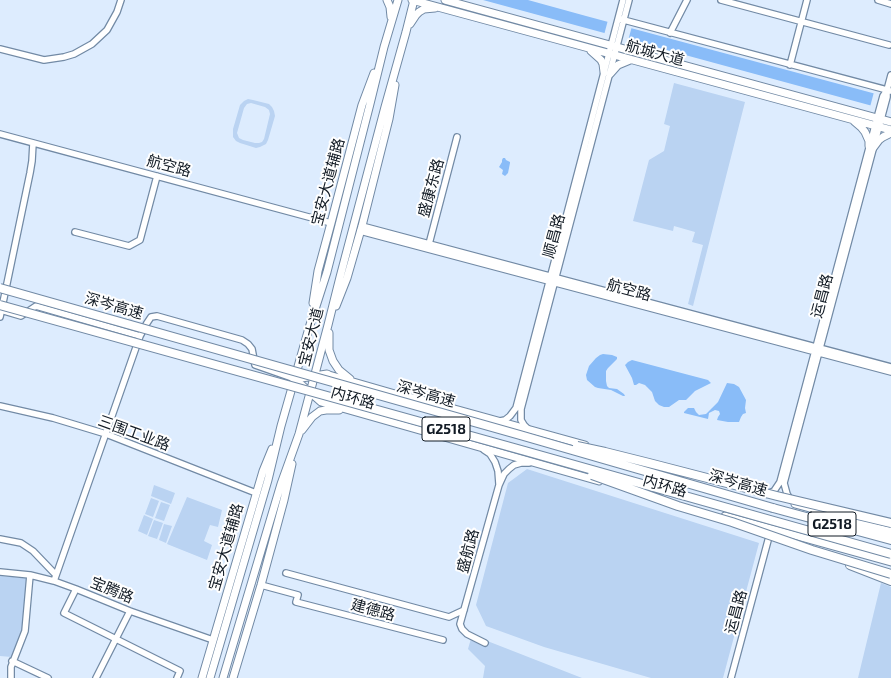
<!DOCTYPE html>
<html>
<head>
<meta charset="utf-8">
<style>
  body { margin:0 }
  canvas { display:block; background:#ddecfe }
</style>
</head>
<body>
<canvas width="891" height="678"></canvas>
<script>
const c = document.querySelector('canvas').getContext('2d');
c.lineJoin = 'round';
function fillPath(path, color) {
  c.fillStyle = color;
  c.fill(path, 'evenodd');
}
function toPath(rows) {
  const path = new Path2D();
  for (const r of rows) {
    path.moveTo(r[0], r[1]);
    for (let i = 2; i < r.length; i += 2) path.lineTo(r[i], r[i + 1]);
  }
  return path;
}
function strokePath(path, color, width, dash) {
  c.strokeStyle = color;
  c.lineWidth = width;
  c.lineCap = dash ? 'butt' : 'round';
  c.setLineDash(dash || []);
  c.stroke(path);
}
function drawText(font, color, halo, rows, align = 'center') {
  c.font = font + ' "Exo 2","Noto Sans SC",sans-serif';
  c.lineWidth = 4;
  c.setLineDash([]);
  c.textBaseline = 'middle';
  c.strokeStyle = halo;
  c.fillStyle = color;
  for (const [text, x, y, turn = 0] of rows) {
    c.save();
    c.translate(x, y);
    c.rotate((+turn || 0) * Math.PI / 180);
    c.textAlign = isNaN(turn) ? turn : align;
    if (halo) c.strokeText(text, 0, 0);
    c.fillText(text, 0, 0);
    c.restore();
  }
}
fillPath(toPath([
  [674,83,745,102,693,306,688,304,703,245,692,242,695,232,674,226,673,231,633,221,649,160,664,151,670,126,664,124],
  [248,99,253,100,269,104,272,107,274,111,275,116,268,140,266,144,260,147,256,148,240,143,236,141,233,137,233,129,240,105,244,101],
  [251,103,265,107,269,110,270,114,264,139,262,142,259,143,255,143,243,140,239,138,237,133,244,108,247,104],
  [527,469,759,543,723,678,651,678,544,647,486,626,476,605,508,483],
  [154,485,175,493,171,504,151,496],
  [187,497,222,510,218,527,210,525,204,541,212,545,207,560,167,544],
  [151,498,159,501,153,517,145,514],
  [161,502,170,505,164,521,155,518],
  [144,515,153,519,147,535,138,531],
  [154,520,163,523,157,539,148,536],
  [164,524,172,526,166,543,159,540],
  [0,576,27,578,23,631,12,657,0,656],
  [881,583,891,587,891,678,858,678],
  [472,635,582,678,483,678,485,666,468,649]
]), '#bad3f2');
fillPath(toPath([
  [483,0,528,0,586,16,891,98,891,111],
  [503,158,505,158,506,160,510,162,510,163,508,173,505,176,502,174,503,170,499,167,502,162,502,160],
  [603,354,612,355,617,357,617,359,608,368,606,371,606,381,607,386,609,388,617,389,624,394,625,396,623,396,611,390,598,388,595,387,587,380,586,375,589,366,596,358,600,355],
  [632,360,708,380,711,383,695,391,686,400,679,400,669,407,664,407,659,405,655,401,652,392,645,385,639,383,636,385,634,385,632,378,625,365,628,362],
  [727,383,734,384,739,387,746,400,745,408,746,413,743,414,741,417,739,422,728,422,717,420,718,417,720,414,719,411,715,410,709,413,708,419,684,413,684,412,688,408,694,408,696,412,699,415,706,414,718,402]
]), '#89bcf8');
fillPath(toPath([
  [608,20,632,26,628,41,604,35],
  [874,92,891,96,891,113,870,107]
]), '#ddecfe');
const minor = toPath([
  [721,0,889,45],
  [878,0,891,4],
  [620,19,891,91],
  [670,33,687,0],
  [0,49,44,60,64,57,74,54,92,44,107,30,117,12,121,0],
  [790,65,807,0],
  [0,134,331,223],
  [362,226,891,367],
  [360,231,891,372],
  [75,232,129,246,140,240,157,176],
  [429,244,457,137],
  [1,310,21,316,36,306,140,336],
  [0,317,30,173,32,161,33,143],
  [0,406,53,418,106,434,256,493],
  [500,421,505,420,510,416,516,408,623,0],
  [528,429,524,425,521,420,521,409,629,0],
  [484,450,490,454,495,462,498,471,499,484],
  [767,494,774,491,780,482,877,118,883,96,887,90,891,75],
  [790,499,787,494,784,483,887,97,887,91],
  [0,539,21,543,33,551,56,575],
  [0,572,30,575,54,581,76,589,130,611,213,640],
  [286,573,449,617,464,610],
  [54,581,140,336,147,323,151,317,157,316,242,340,248,344,252,349,255,365,295,379],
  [261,585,298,595,296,602,443,640],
  [76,589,64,613,180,671,177,678],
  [485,643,467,634,462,629,460,624,499,485,504,474,509,469,514,465,521,463,529,463],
  [12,661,48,678],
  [11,678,11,667,25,631,30,575],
  [96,678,130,611],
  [731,678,770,533]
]);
const major = toPath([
  [387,0,390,7,391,17],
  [412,0,891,130],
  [445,0,891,122],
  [410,24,416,15,419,12,424,9,435,8],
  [591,51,601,60,603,64,604,72],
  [610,74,618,65,630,60],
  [854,121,861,127,865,132,869,141,869,146],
  [873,148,879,140,883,137,891,133],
  [313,303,318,271,331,223,362,105,374,73],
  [336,306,347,278,362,226,389,119,395,85],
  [329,333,329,350,333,361,339,370,350,379],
  [295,379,321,402,599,481],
  [295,379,327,374,329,375,402,396,422,400,585,445],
  [302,430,312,417,320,411,326,410,339,410],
  [795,504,835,515],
  [725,516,891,562],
  [202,678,263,471,272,449],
  [210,678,268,480,281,426,309,328,327,272,370,104,384,47,398,0],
  [223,678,281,484,299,434,328,325,340,277,385,107,406,32,414,0],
  [233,678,261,585,284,500,292,464]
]);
const highway = toPath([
  [773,508,891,540],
  [822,516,844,520,891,532],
  [850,565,891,581]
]);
strokePath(minor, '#728aa5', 8);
strokePath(major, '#728aa5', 9);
strokePath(highway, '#728aa5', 10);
strokePath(minor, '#fff', 5.5);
strokePath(major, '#fff', 7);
strokePath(highway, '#fff', 8);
const highwayBridge = toPath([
  [0,288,520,435,773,508],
  [0,305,525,451,891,554],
  [577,446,605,452,649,463,777,496,891,523],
  [592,475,678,506,732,522,812,550,891,574]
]);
strokePath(highwayBridge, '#728aa5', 10, []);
strokePath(highwayBridge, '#fff', 8);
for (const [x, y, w] of [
  [446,429,48],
  [832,524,48]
]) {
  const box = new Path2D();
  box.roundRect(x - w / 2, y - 12, w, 24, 3);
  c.fillStyle = '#fff';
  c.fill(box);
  strokePath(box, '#111a24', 1);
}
drawText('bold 14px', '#111a24', null, [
  ["G2518",446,429],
  ["G2518",832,524]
]);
drawText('15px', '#111a24', '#fff', [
  ["航城大道",655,53,15],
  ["航空路",169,166,15],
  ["宝安大道辅路",328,182,-75],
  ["盛康东路",431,188,-75],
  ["顺昌路",554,236,-75],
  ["航空路",629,290,15],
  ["运昌路",822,296,-75],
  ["深岑高速",114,306,16],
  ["宝安大道",311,337,-76],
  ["深岑高速",426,394,16],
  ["内环路",353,398,16],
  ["三围工业路",134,433,20],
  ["深岑高速",738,483,16],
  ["内环路",665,486,16],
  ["宝安大道辅路",226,547,-74],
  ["盛航路",468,551,-75],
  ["宝腾路",112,590,22],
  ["建德路",373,610,15],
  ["运昌路",736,612,-75]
]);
</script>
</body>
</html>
